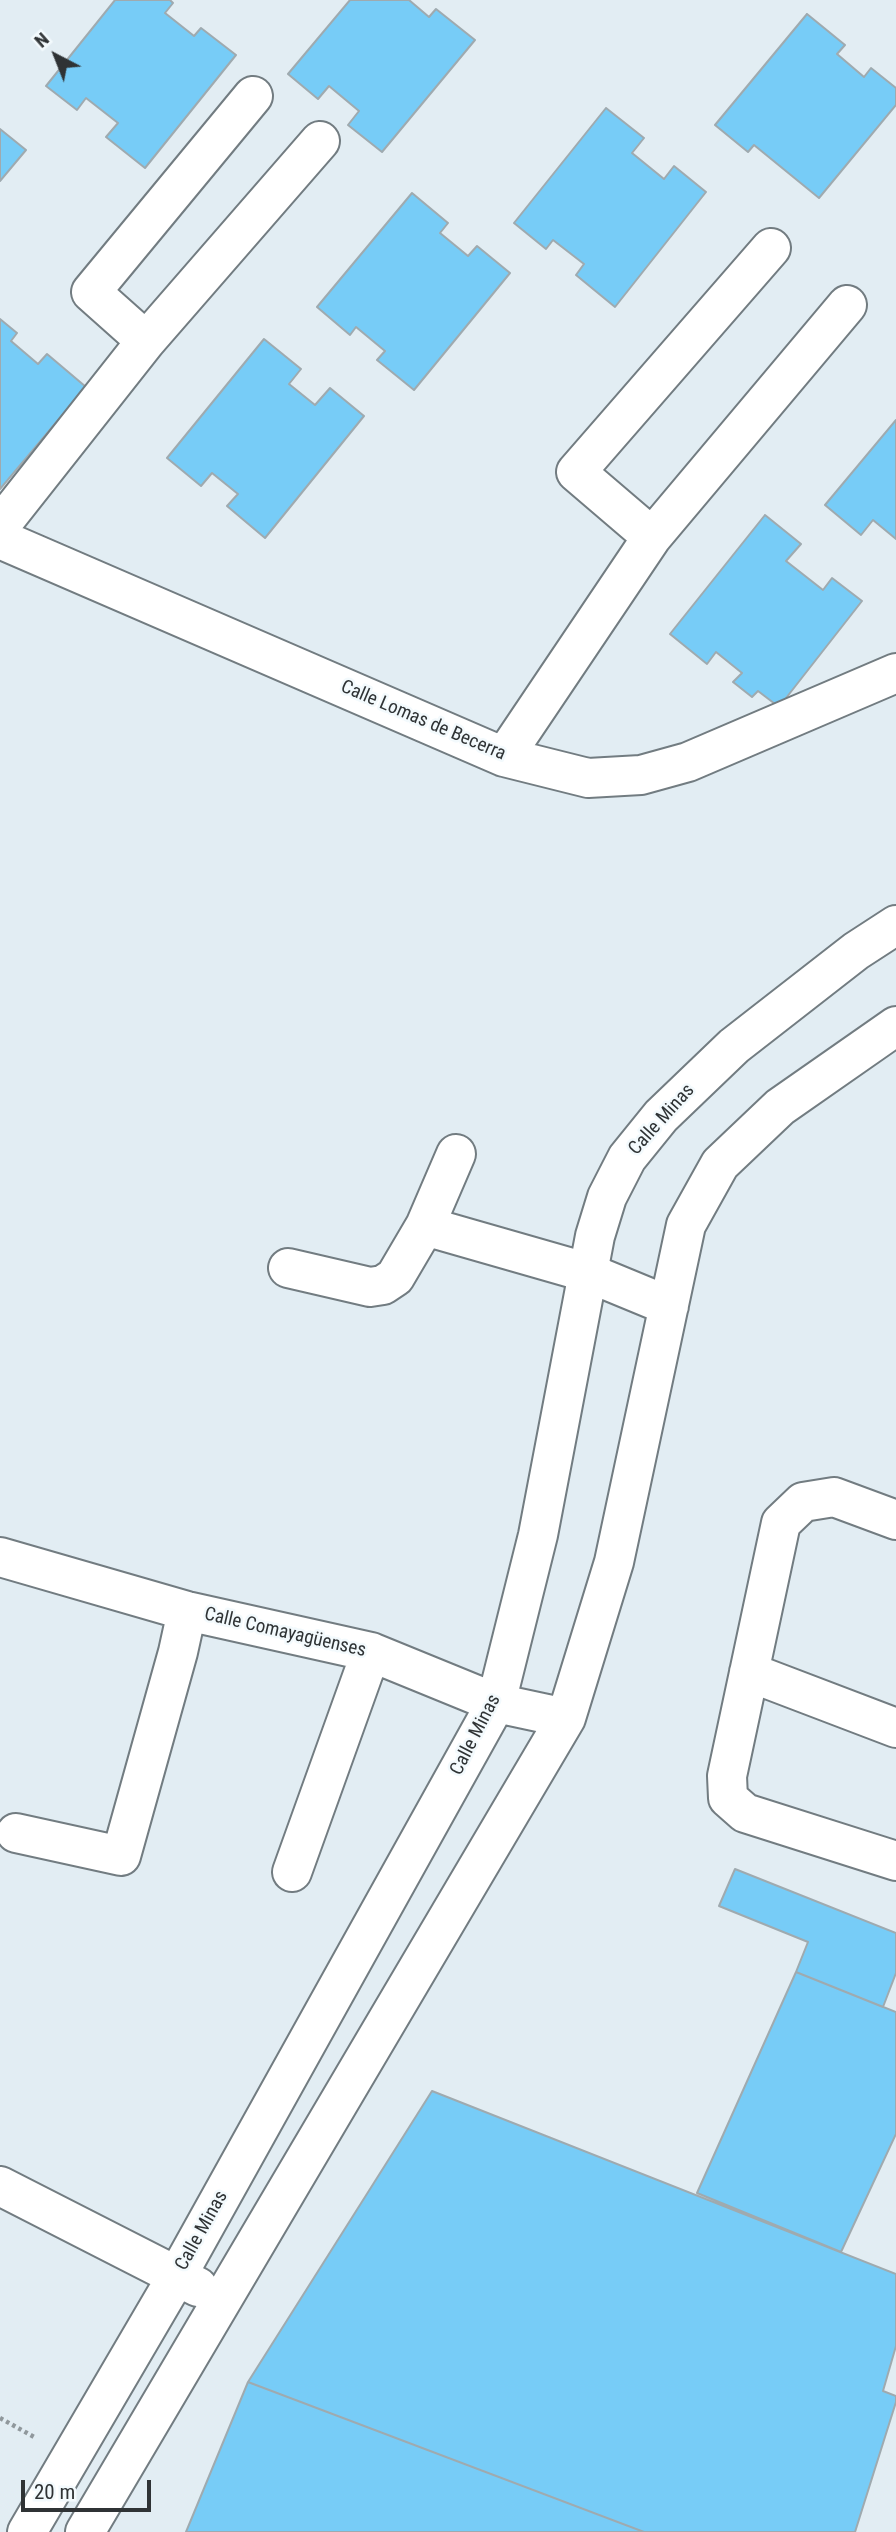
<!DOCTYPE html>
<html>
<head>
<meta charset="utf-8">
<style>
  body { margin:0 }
  #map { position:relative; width:896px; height:2532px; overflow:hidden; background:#e2edf3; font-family:"Roboto Condensed",sans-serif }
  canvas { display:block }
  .north { position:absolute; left:21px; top:21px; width:70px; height:70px; -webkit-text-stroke:5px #f3fafd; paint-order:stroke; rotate:318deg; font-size:19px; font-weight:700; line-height:28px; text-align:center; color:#2f3335 }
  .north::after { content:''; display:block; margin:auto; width:24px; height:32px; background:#2f3335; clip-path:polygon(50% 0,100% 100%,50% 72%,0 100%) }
  .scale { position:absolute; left:21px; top:2480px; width:130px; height:32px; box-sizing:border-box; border:4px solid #2f3335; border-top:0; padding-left:9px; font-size:21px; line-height:24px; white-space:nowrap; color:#2f3335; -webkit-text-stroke:5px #f3fafd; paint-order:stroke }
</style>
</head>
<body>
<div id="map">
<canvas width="896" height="2532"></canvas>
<div class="north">N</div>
<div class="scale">20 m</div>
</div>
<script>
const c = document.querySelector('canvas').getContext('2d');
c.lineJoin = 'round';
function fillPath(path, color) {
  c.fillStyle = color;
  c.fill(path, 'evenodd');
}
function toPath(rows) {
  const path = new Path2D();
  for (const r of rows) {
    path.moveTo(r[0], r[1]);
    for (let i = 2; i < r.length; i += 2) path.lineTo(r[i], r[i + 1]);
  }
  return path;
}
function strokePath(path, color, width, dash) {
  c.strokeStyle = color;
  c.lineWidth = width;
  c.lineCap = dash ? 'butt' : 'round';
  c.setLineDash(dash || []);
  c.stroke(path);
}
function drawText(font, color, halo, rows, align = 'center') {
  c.font = font + ' "Roboto Condensed",sans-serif';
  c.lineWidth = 5;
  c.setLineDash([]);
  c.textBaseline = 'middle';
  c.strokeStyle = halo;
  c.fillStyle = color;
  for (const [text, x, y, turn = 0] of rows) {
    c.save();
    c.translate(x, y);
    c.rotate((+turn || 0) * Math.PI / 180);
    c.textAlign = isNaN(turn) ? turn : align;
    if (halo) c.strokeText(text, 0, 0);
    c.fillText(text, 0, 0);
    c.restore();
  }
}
const building = toPath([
  [115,0,170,0,173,3,165,13,194,36,201,28,236,55,145,168,106,137,118,123,86,98,77,110,46,86,115,0],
  [350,0,409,0,429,17,436,9,475,40,382,152,348,125,359,111,329,86,318,99,288,74,350,0],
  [807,14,845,45,837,54,864,77,871,68,896,88,896,105,819,198,754,145,748,152,715,125,807,14],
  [606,108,644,138,632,153,664,179,674,166,706,192,615,307,576,275,584,264,553,240,546,249,514,223,606,108],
  [0,129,26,150,0,181,0,129],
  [412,193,448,223,440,233,468,256,477,246,510,273,414,390,377,360,385,351,356,327,350,335,317,307,412,193],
  [0,319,17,333,11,341,38,364,47,354,86,387,0,489,0,319],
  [264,339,301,369,289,384,315,405,330,388,364,416,265,538,227,506,238,494,212,473,201,486,167,458,264,339],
  [896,420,896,539,873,520,861,535,825,505,896,420],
  [765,515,801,544,786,561,823,590,832,578,862,601,779,707,758,691,752,697,733,682,742,673,716,652,707,664,670,634,765,515],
  [735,1869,896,1933,896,1973,883,2007,796,1972,808,1942,719,1906,735,1869],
  [796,1972,896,2012,896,2134,841,2252,697,2193,796,1972],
  [432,2091,896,2274,896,2346,883,2391,896,2396,896,2402,855,2532,644,2532,248,2382,432,2091],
  [248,2382,644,2532,186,2532,248,2382]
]);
fillPath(building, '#77ccf7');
strokePath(building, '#9faaaf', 2);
const minor = toPath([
  [146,341,91,292,253,96],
  [0,526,146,341,320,141],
  [652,537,576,472,771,248],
  [0,539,504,757,588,778,641,775,688,762,896,673],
  [504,757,652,537,847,305],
  [425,1226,589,1273,669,1306],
  [288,1268,370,1287,383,1285,395,1277,425,1226,456,1154],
  [896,1520,834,1497,803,1502,781,1523,727,1776,728,1798,745,1813,896,1861],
  [0,1557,187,1611,371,1652,496,1703,566,1718],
  [749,1672,896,1728],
  [16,1833,121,1856,178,1652,187,1611],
  [292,1872,371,1652],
  [0,2186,198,2287],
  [27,2532,177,2276,496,1703,538,1535,595,1236,607,1197,627,1158,661,1116,734,1046,856,951,896,925],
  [85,2532,566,1718,614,1562,686,1225,720,1164,780,1107,896,1026]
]);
strokePath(minor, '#727c81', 42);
strokePath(toPath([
  [0,2418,36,2438]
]), '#90989c', 4.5, [3.5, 3.5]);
strokePath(minor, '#fff', 38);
drawText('19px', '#2f3335', '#f3fafd', [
  ["Calle Lomas de Becerra",423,721,23],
  ["Calle Minas",662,1120,-48],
  ["Calle Comayagüenses",285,1633,13],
  ["Calle Minas",476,1735,-63],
  ["Calle Minas",202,2231,-61]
]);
</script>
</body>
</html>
